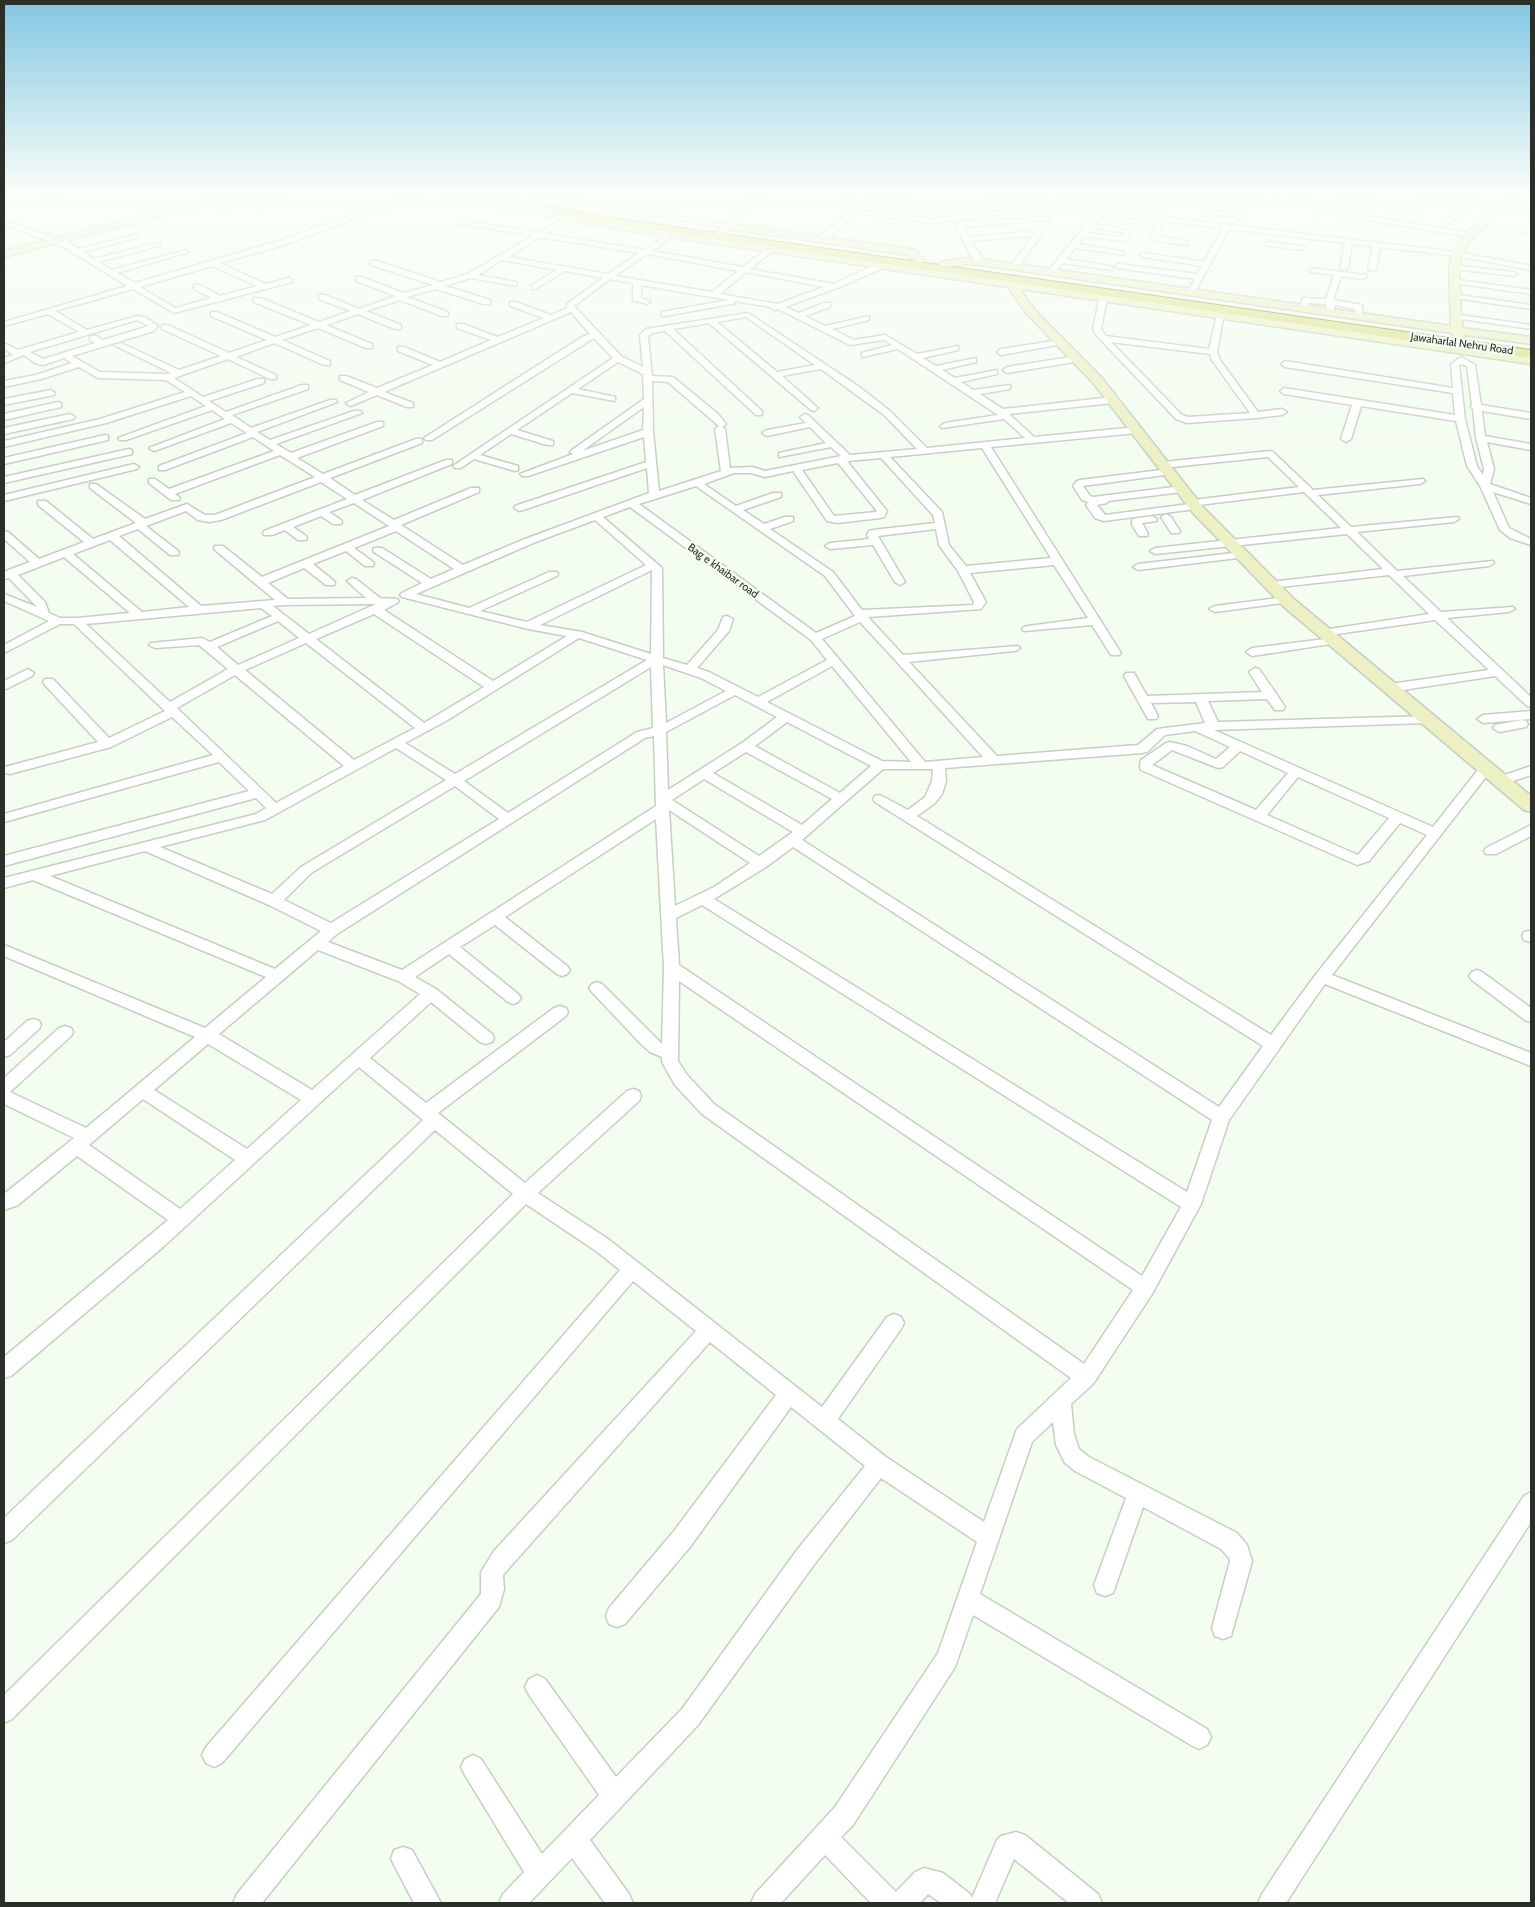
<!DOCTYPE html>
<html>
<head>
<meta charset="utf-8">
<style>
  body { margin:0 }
  #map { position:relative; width:1535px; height:1907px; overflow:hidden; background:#f3fdf0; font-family:Cabin,sans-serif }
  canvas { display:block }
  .frame { position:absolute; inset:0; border:5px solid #2b2f2a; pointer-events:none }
</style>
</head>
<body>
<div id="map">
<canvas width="1535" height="1907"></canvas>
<div class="frame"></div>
</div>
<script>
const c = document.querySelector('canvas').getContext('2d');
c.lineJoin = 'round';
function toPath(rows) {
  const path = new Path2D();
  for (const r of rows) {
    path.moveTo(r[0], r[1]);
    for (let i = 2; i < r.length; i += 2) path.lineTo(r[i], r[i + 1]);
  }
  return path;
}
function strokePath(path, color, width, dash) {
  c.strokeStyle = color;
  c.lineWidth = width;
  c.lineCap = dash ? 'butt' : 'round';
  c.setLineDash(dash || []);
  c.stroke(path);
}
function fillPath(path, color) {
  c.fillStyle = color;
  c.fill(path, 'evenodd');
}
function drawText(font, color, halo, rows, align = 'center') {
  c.font = font + ' Cabin,sans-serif';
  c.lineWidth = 4.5;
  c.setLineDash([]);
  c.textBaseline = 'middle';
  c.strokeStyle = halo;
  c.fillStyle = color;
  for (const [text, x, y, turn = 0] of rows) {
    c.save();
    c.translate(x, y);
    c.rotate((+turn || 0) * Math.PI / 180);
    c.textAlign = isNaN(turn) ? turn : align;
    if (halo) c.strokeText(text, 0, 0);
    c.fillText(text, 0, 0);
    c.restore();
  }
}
const street = toPath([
  [57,195,66,195,44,202,41,200,57,195],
  [231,195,241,195,268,201,285,195,288,197,260,208,257,206,261,203,252,201,221,209,221,207,244,199,231,195],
  [412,195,420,195,281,246,220,263,265,284,289,278,293,280,292,282,174,313,133,289,55,311,87,330,137,316,145,317,158,326,154,331,72,356,100,372,167,374,171,373,114,345,121,343,179,370,221,356,162,329,162,325,168,325,229,353,267,340,211,316,211,312,217,312,275,337,311,325,254,302,254,298,260,298,319,322,351,311,319,299,319,295,325,295,359,309,396,296,356,281,356,277,362,277,403,293,433,285,371,265,371,261,377,261,441,282,468,274,532,236,457,223,457,221,459,220,538,233,567,216,569,217,569,219,546,234,645,250,679,228,683,230,681,231,652,251,743,267,769,247,772,247,772,251,750,269,833,284,877,264,883,264,883,268,837,288,785,307,799,313,824,303,830,303,830,307,805,316,825,326,869,316,869,320,832,329,854,340,885,335,917,354,958,346,958,350,923,358,936,366,976,358,976,362,942,370,955,378,997,370,997,374,961,382,973,390,1010,385,1010,389,980,394,1003,409,1113,397,1117,400,1113,403,1009,414,1034,437,1137,427,1142,430,1137,433,991,447,1121,653,1119,655,1111,655,1092,625,1024,631,1022,629,1024,627,1028,626,1088,618,1054,565,970,573,986,602,981,609,868,617,903,655,1018,646,1020,648,1018,650,1014,651,909,662,997,756,1138,745,1157,729,1205,723,1196,702,1151,703,1158,716,1156,719,1148,719,1124,676,1126,673,1134,673,1147,696,1262,692,1249,672,1255,668,1259,669,1277,695,1285,707,1283,710,1275,710,1267,699,1208,701,1218,722,1429,716,1431,719,1429,722,1425,723,1214,730,1433,827,1481,766,1491,766,1492,769,1332,975,1531,1053,1531,1066,1325,984,1229,1120,1201,1204,1152,1294,1093,1384,1071,1404,1074,1434,1079,1449,1089,1457,1237,1533,1247,1545,1252,1561,1231,1636,1223,1639,1215,1636,1212,1628,1230,1561,1229,1558,1221,1549,1143,1507,1113,1593,1105,1596,1097,1593,1094,1585,1126,1498,1075,1471,1065,1463,1056,1445,1053,1422,1032,1442,980,1594,1207,1729,1211,1737,1207,1745,1199,1749,1191,1745,973,1615,955,1667,853,1825,841,1837,896,1892,915,1872,924,1868,943,1873,970,1894,972,1898,997,1840,1001,1836,1016,1832,1025,1835,1098,1894,1102,1903,1069,1903,1014,1859,995,1903,941,1903,928,1894,920,1903,871,1903,825,1855,781,1903,751,1903,755,1894,835,1807,938,1653,977,1542,881,1478,813,1566,698,1725,590,1840,629,1894,633,1903,605,1903,572,1858,529,1903,499,1903,503,1894,524,1872,465,1775,461,1767,465,1759,473,1755,481,1759,542,1854,599,1795,529,1695,525,1687,529,1679,537,1675,545,1679,616,1777,682,1709,797,1550,865,1466,791,1407,690,1547,625,1624,617,1627,609,1624,606,1616,609,1608,674,1531,776,1395,710,1342,510,1567,503,1575,504,1589,499,1607,262,1903,233,1903,237,1894,481,1594,481,1572,494,1551,696,1331,633,1281,222,1763,214,1767,206,1763,202,1755,206,1747,620,1270,596,1251,526,1204,12,1719,4,1723,4,1695,513,1194,435,1130,12,1540,4,1543,4,1518,423,1120,359,1067,163,1247,11,1376,4,1378,4,1357,168,1220,77,1156,18,1205,4,1210,4,1194,74,1138,4,1104,4,1078,59,1028,65,1026,71,1028,73,1032,71,1036,10,1092,86,1128,195,1037,4,956,4,945,205,1028,266,977,33,880,4,888,4,878,256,814,266,808,256,798,4,866,4,856,249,791,219,762,4,822,4,814,213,755,172,717,111,747,10,774,5,773,4,770,5,767,98,742,45,685,43,682,45,679,53,679,109,738,165,711,74,624,60,624,4,653,4,645,49,621,4,601,4,594,37,607,9,578,4,579,4,572,6,571,30,562,4,539,4,531,8,532,39,559,84,542,38,505,38,501,46,501,93,539,136,523,90,488,90,484,96,484,145,519,187,504,205,515,215,515,315,477,280,455,175,494,180,498,179,500,171,500,149,483,149,479,155,479,169,489,274,451,253,437,165,470,159,470,159,466,247,433,231,423,157,450,154,451,149,448,225,419,212,410,126,440,120,440,118,438,206,406,191,396,106,423,4,447,4,441,100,419,185,392,166,380,98,378,79,367,41,379,4,387,4,381,36,375,72,363,64,358,43,365,35,363,24,355,4,363,4,358,13,355,4,348,4,343,18,350,79,332,48,314,4,326,4,322,127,286,64,247,4,224,4,220,70,243,78,249,135,235,139,237,83,252,94,259,157,243,161,245,99,262,112,270,185,250,189,252,117,273,135,283,275,242,412,195],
  [540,237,639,253,608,274,508,257,540,237],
  [647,254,738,271,712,292,615,276,647,254],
  [502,260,557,270,532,285,532,289,535,289,565,271,603,278,567,304,567,308,551,315,516,302,510,302,510,306,544,318,498,337,463,324,457,324,457,328,491,340,440,362,404,347,398,347,398,351,433,365,377,388,346,376,340,376,340,380,369,392,346,403,350,406,353,405,377,395,407,407,413,407,413,403,384,392,571,312,590,334,582,337,424,438,426,440,432,440,594,338,613,358,453,466,455,468,461,468,474,459,515,471,518,470,518,466,480,455,511,434,547,445,553,445,553,441,517,430,572,393,615,401,615,397,578,389,618,362,643,374,644,399,572,450,570,452,573,454,520,474,522,476,528,476,644,437,646,462,515,506,514,508,519,511,523,510,647,468,649,493,525,539,463,565,401,525,479,492,479,488,471,488,394,520,362,500,452,464,452,460,446,460,355,495,330,478,422,443,422,439,416,439,323,474,297,458,383,426,383,422,377,422,291,453,276,444,362,413,360,411,354,411,270,440,257,432,337,402,336,400,330,400,251,428,232,415,308,389,308,385,302,385,226,412,209,401,264,383,264,379,258,379,203,397,174,378,228,359,270,379,276,379,276,375,236,357,274,343,324,365,330,365,330,361,282,340,318,328,366,348,372,348,372,344,326,325,358,314,395,329,401,329,401,325,366,311,400,300,442,316,448,316,448,312,407,297,436,289,484,304,490,304,490,300,445,286,471,278,516,286,516,282,478,275,502,260],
  [212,266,257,286,220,296,200,285,194,285,194,289,212,298,175,308,140,287,212,266],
  [746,272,824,287,778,304,720,294,746,272],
  [610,279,633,283,633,300,647,304,651,302,641,298,641,285,729,300,662,312,662,316,665,316,731,304,734,304,734,301,771,307,774,310,778,309,850,345,884,340,892,345,862,353,862,357,898,349,998,415,945,423,940,426,942,428,1004,419,1025,438,927,448,890,411,858,386,748,313,646,329,640,335,643,367,621,356,574,306,610,279],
  [746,317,815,365,777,372,717,322,746,317],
  [137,320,149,326,103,340,96,336,90,336,90,340,95,343,43,359,30,352,137,320],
  [709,323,811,410,814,411,818,408,782,376,821,369,884,415,917,449,850,455,808,415,805,414,800,417,806,423,767,430,762,433,767,436,810,427,826,443,779,453,779,457,831,447,841,456,765,471,752,467,730,468,725,429,722,427,726,424,718,414,673,377,652,376,648,336,652,333,665,331,756,415,762,415,762,411,673,329,709,323],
  [652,381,668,382,719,426,715,429,721,471,659,491,653,432,652,381],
  [644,407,643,430,582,451,644,407],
  [982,448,1051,558,966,566,949,545,942,512,890,457,982,448],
  [881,458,933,515,935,523,873,530,869,531,867,535,869,539,830,543,825,546,830,549,873,545,895,582,900,585,905,582,878,536,936,529,939,545,958,571,974,602,973,605,862,610,833,572,770,529,793,521,793,517,785,517,764,524,743,510,781,497,781,493,773,493,736,506,704,484,734,473,751,473,765,477,793,471,827,521,837,523,880,518,884,517,887,511,847,461,881,458],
  [838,463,877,511,876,512,834,516,802,470,838,463],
  [321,482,347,499,264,531,263,533,264,535,272,535,285,530,298,540,306,540,307,538,306,536,293,527,321,516,333,524,341,524,342,522,341,520,329,512,354,503,389,526,262,577,223,546,215,546,214,548,215,550,275,600,201,606,119,536,138,529,170,555,178,555,179,553,178,551,146,526,186,511,198,520,209,522,221,520,321,482],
  [696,486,825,576,855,616,816,633,639,504,696,486],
  [630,507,811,640,827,660,758,697,709,672,697,668,729,631,733,619,727,616,723,617,718,630,687,665,663,658,662,568,603,517,630,507],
  [595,520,646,565,527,622,480,611,557,576,558,574,557,572,549,572,469,608,416,594,533,543,595,520],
  [396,531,454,569,431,579,382,548,374,548,373,550,374,552,422,583,402,593,400,595,402,597,528,629,567,636,493,681,384,610,397,603,399,601,397,599,380,598,356,579,352,578,347,581,366,598,288,599,268,583,304,568,326,585,334,585,335,583,334,581,313,564,346,551,365,566,373,566,374,564,373,562,354,548,396,531],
  [110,540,189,607,142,612,73,554,110,540],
  [64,557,130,613,77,618,60,618,49,613,45,602,18,575,64,557],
  [652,570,651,654,582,632,540,625,652,570],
  [376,604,309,634,273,606,285,605,376,604],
  [261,608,272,616,210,642,202,638,151,643,149,645,155,648,199,645,228,669,170,702,86,624,261,608],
  [374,614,484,687,424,723,316,639,374,614],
  [278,621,299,638,238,665,217,647,278,621],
  [860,622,896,661,983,757,925,762,822,639,860,622],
  [579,638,647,660,455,774,405,743,446,721,579,638],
  [306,643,415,728,354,760,245,670,306,643],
  [663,665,701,678,726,691,666,723,663,665],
  [832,666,911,762,882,761,767,702,832,666],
  [651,667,653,728,637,732,508,813,464,781,651,667],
  [235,675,344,766,276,803,177,708,235,675],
  [735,695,777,717,742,743,668,790,666,732,735,695],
  [787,722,871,766,840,793,755,746,787,722],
  [1195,731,1230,747,1216,759,1187,746,1170,742,1166,743,1141,760,1140,767,1141,770,1357,865,1369,861,1400,823,1427,835,1317,973,1271,1035,917,816,935,803,942,794,946,781,945,768,1142,753,1147,752,1165,735,1195,731],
  [654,736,656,806,402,970,328,942,337,934,645,738,654,736],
  [396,748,446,780,301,867,272,894,160,847,265,820,396,748],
  [1172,750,1218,768,1223,767,1240,751,1288,773,1256,810,1152,765,1172,750],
  [746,752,832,799,802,825,713,773,746,752],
  [883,769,933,769,932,781,925,797,908,810,880,795,875,796,873,799,875,802,1263,1046,1219,1107,802,840,883,769],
  [1298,777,1389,818,1358,855,1267,815,1298,777],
  [704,779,793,832,759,856,672,800,704,779],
  [455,786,499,819,331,923,284,900,311,873,455,786],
  [669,810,750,863,714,887,675,906,669,810],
  [656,819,664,968,662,1044,602,984,597,982,592,984,589,988,592,992,641,1044,650,1052,662,1057,662,1062,675,1085,702,1114,1071,1378,1017,1429,984,1522,886,1457,838,1419,901,1329,904,1323,901,1317,894,1314,887,1317,822,1407,608,1239,538,1193,639,1101,641,1096,639,1091,633,1089,627,1091,525,1183,438,1113,566,1016,568,1012,566,1008,560,1006,554,1008,426,1103,370,1058,431,1002,480,1042,486,1044,492,1042,494,1038,492,1034,436,989,415,977,449,954,508,1002,513,1004,518,1002,521,998,518,994,460,947,495,925,557,974,562,976,567,974,570,970,567,966,505,917,656,819],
  [793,847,1212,1120,1187,1192,714,899,766,867,793,847],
  [145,851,269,905,321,931,275,969,50,876,145,851],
  [702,905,1181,1207,1142,1276,679,965,676,918,702,905],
  [318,950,398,981,420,994,312,1090,219,1034,318,950],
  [679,981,1133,1290,1084,1364,714,1104,687,1075,678,1061,679,981],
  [208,1044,301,1100,247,1149,154,1090,208,1044],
  [143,1099,235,1160,180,1209,89,1145,143,1099],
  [541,195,553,195,731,226,728,228,547,197,529,204,526,202,541,195],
  [850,195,856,195,849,201,845,201,845,199,850,195],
  [868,195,945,206,948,208,945,210,866,198,866,196,868,195],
  [1008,195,1049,195,1046,197,1009,200,990,201,987,199,1008,195],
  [1306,195,1313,195,1303,201,1287,205,1096,203,1093,201,1096,199,1287,201,1306,195],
  [1335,195,1345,195,1410,209,1407,211,1335,195],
  [1427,195,1445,195,1531,211,1531,215,1475,204,1447,225,1445,224,1445,222,1468,203,1434,195,1416,208,1412,208,1412,206,1427,195],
  [1060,196,1085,195,1088,197,1085,199,1058,199,1057,198,1060,196],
  [859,203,862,205,858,210,932,219,1021,208,1069,206,1457,252,1531,266,1531,270,1457,256,1380,247,1376,269,1372,271,1368,269,1373,246,1352,244,1348,268,1344,270,1340,268,1345,243,1229,229,1195,292,1191,294,1187,292,1195,279,1118,268,1114,266,1118,264,1197,274,1202,266,1144,257,1140,255,1144,253,1204,262,1223,228,1164,221,1158,236,1187,241,1187,245,1184,245,1152,240,1150,236,1158,221,1110,215,1100,216,1094,224,1130,231,1128,240,1121,241,1084,236,1078,244,1121,251,1125,253,1124,255,1075,248,1066,259,1109,266,1113,268,1112,270,1063,263,1052,274,1049,274,1049,270,1095,213,1069,210,1021,212,932,223,854,213,827,240,821,240,821,236,859,203],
  [1091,227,1124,233,1121,237,1087,233,1091,227],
  [1324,209,1471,233,1475,235,1471,237,1324,213,1319,218,1315,218,1314,217,1319,211,1324,209],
  [1209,211,1237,212,1243,218,1240,220,1235,216,1213,215,1214,217,1211,219,1206,213,1209,211],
  [1048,217,1051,219,1050,220,963,227,969,237,1036,231,1039,228,1043,228,1045,229,1017,269,1014,269,1010,267,1033,236,971,241,985,262,981,264,970,254,956,225,959,223,1048,217],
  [1531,223,1531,230,1528,233,1524,233,1524,231,1531,223],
  [1266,242,1301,246,1305,248,1301,250,1269,246,1266,246,1266,242],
  [1452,265,1513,272,1517,274,1513,276,1455,269,1451,267,1452,265],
  [1311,268,1366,275,1367,277,1363,279,1341,276,1333,300,1362,305,1362,318,1356,318,1355,309,1335,305,1333,311,1330,311,1326,309,1326,304,1309,303,1306,310,1300,310,1299,308,1303,298,1326,299,1334,275,1311,272,1311,268],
  [1451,279,1531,290,1531,294,1454,283,1450,281,1451,279],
  [1452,294,1531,305,1531,309,1455,298,1452,298,1452,294],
  [1100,296,1107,298,1101,329,1106,336,1209,349,1217,315,1224,313,1217,352,1220,360,1258,412,1282,409,1287,412,1282,415,1256,418,1187,423,1176,419,1096,335,1093,329,1100,296],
  [1111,342,1210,354,1212,360,1250,413,1188,417,1182,415,1111,342],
  [1452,314,1531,325,1531,329,1455,318,1451,316,1452,314],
  [1060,340,1063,340,1063,344,1001,355,997,352,1001,349,1060,340],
  [1077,356,1080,357,1080,361,1007,373,1003,370,1007,367,1077,356],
  [1461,357,1475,365,1481,405,1531,413,1531,419,1482,411,1485,436,1531,444,1531,450,1487,442,1494,469,1490,484,1531,498,1531,504,1493,492,1509,528,1531,539,1531,545,1510,538,1500,530,1480,486,1467,466,1456,421,1361,406,1351,439,1346,442,1341,439,1352,405,1284,394,1280,391,1284,388,1455,415,1453,393,1285,367,1281,364,1285,361,1453,388,1451,364,1461,357],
  [1461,364,1467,366,1472,405,1471,407,1473,409,1476,438,1484,469,1483,475,1477,466,1465,419,1459,365,1461,364],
  [51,390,55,393,54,395,4,405,4,399,51,390],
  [58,402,61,403,61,407,4,420,4,414,58,402],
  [70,414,75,417,73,419,4,434,4,428,70,414],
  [105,435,108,436,108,440,4,464,4,458,105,435],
  [129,449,132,450,132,454,4,483,4,477,129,449],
  [1270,451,1273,452,1313,490,1423,479,1425,481,1420,484,1318,495,1351,527,1458,517,1459,519,1454,522,1357,532,1397,571,1493,561,1494,563,1489,566,1403,576,1441,612,1513,607,1515,609,1509,612,1447,618,1531,697,1531,707,1527,706,1495,676,1390,692,1386,691,1384,688,1386,685,1390,684,1489,670,1435,620,1323,636,1319,635,1317,633,1319,631,1323,630,1429,614,1389,575,1271,588,1266,585,1271,582,1383,569,1347,534,1155,554,1150,551,1155,548,1341,528,1304,492,1199,505,1199,508,1195,509,1104,521,1095,518,1086,505,1088,502,1082,500,1073,486,1077,481,1080,480,1169,469,1174,472,1172,474,1083,486,1090,496,1093,497,1182,486,1187,489,1182,492,1108,501,1107,503,1097,505,1105,515,1189,504,1189,501,1193,500,1299,487,1268,457,1163,468,1158,465,1163,462,1270,451],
  [134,464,139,467,137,469,4,501,4,495,134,464],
  [1166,514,1171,517,1180,531,1179,533,1171,533,1170,531,1161,517,1166,514],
  [1152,516,1157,519,1156,521,1142,523,1148,534,1147,536,1139,536,1132,525,1132,521,1133,519,1152,516],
  [1242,552,1246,553,1247,555,1246,557,1138,570,1133,567,1138,564,1242,552],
  [1286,597,1290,598,1292,600,1290,602,1215,612,1209,609,1215,606,1286,597],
  [1333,638,1337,639,1339,641,1337,643,1252,656,1246,652,1252,648,1333,638],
  [28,669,34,673,32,676,4,690,4,681,28,669],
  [1531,711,1531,719,1483,723,1477,719,1483,715,1531,711],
  [1522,720,1526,721,1528,724,1526,727,1499,732,1493,728,1495,725,1522,720],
  [1531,766,1531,775,1501,785,1494,781,1496,778,1531,766],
  [1531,825,1531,836,1496,854,1486,854,1484,851,1486,848,1531,825],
  [1529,931,1531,931,1531,942,1524,940,1522,936,1524,932,1529,931],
  [1477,970,1482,972,1531,1008,1531,1022,1525,1020,1472,980,1469,976,1472,972,1477,970],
  [33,1019,39,1021,41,1025,39,1029,10,1055,4,1057,4,1042,27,1021,33,1019],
  [1531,1492,1531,1522,1286,1903,1258,1903,1262,1894,1524,1496,1531,1492],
  [403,1847,412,1850,441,1903,414,1903,391,1859,394,1850,403,1847]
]);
const secondary = toPath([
  [225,195,239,195,237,197,4,257,4,251,225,195],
  [442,195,459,195,634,226,1007,280,1008,277,1012,276,1016,277,1018,282,1456,345,1452,333,981,265,967,264,943,267,938,264,943,261,967,258,981,259,1451,326,1449,268,1452,254,1464,235,1509,195,1518,195,1472,239,1462,254,1459,268,1461,316,1463,328,1531,337,1531,344,1464,335,1466,343,1461,346,1531,356,1531,364,1020,289,1034,309,1102,378,1203,507,1295,600,1531,796,1531,812,1524,810,1283,606,1193,513,1094,384,1026,313,1008,287,634,232,447,198,442,195],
  [754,195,764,195,735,224,911,249,915,250,925,261,920,264,916,263,908,255,730,229,724,235,716,235,716,231,754,195]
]);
const primary = toPath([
  [467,195,485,195,619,219,1531,350,1531,358,619,225,547,213,472,198,467,195]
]);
strokePath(street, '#c5d0c2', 3);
strokePath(secondary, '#c5d0c2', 3);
strokePath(primary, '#8c9631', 2);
fillPath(street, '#fff');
fillPath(secondary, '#ecf0c2');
fillPath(primary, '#dae186');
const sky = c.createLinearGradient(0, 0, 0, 461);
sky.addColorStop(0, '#82c7e3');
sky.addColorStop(0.42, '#fafef8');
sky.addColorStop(1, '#fafef800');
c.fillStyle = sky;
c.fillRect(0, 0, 1535, 461);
drawText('11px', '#2b2f2a', '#f3fdf0', [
  ["Jawaharlal Nehru Road",1462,344,8],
  ["Bag e khaibar road",723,571,36]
]);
</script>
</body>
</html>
